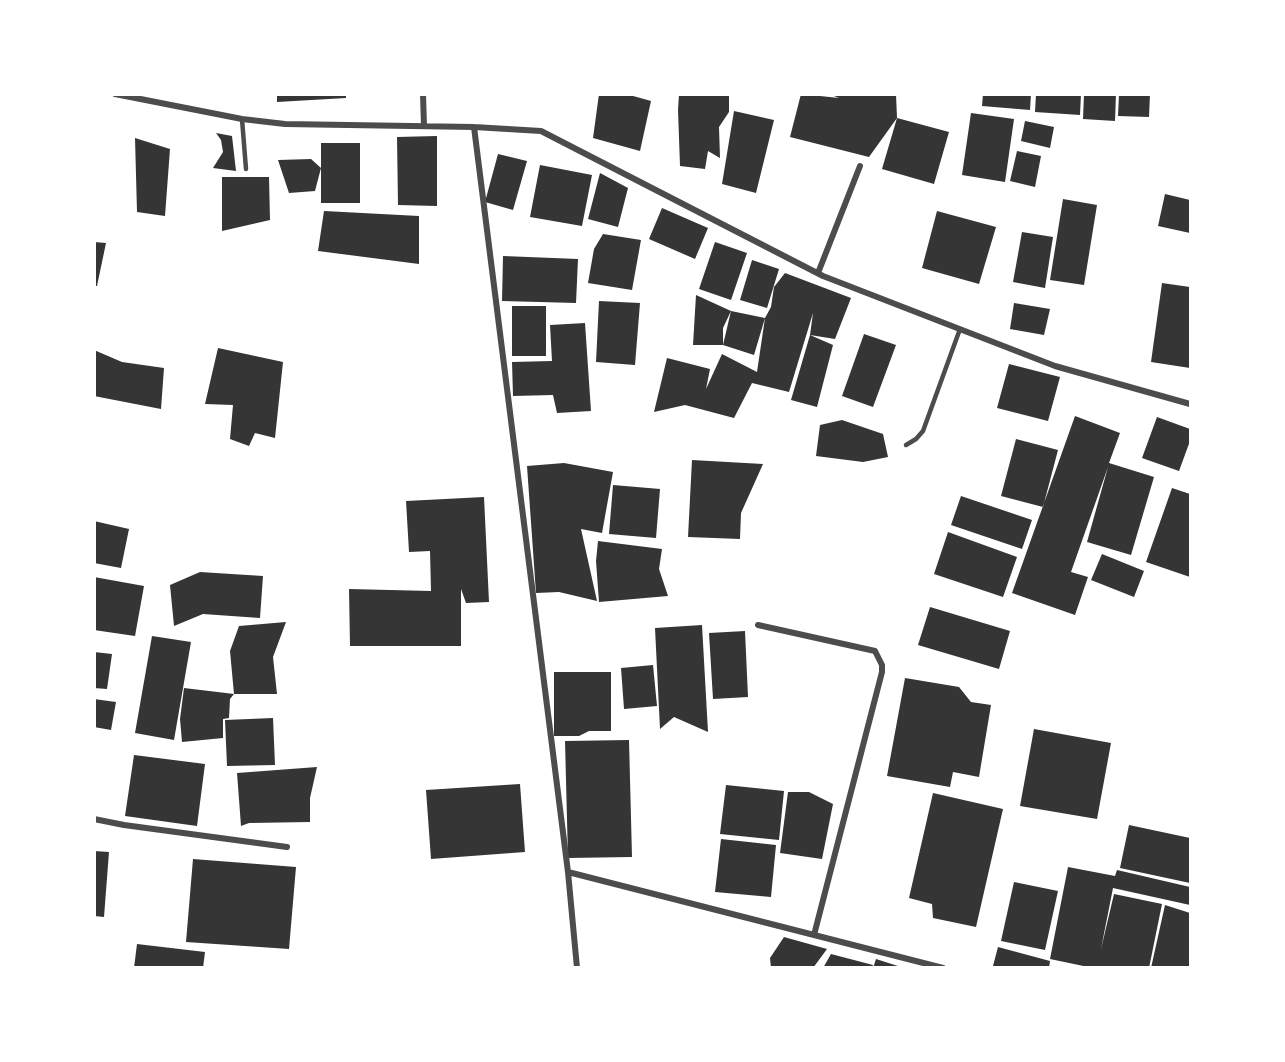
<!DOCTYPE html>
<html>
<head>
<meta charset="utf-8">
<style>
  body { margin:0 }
  #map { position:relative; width:1285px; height:1062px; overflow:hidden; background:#fff; font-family:"Open Sans",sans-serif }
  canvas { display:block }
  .frame { position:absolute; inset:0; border:96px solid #fff; pointer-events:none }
</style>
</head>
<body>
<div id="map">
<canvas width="1285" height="1062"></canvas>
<div class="frame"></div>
</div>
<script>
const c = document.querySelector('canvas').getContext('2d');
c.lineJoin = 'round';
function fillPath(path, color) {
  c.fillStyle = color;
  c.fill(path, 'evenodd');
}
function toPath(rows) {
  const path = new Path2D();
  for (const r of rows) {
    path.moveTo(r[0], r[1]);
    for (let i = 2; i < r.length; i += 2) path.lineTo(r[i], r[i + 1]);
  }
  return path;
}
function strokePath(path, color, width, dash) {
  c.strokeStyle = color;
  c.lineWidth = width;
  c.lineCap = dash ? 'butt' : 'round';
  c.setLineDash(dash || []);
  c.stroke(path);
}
fillPath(toPath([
  [277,94,346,94,346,98,277,102],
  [599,94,626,94,651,101,640,151,593,138],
  [679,94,729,94,729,112,719,127,720,158,708,151,705,169,680,166,678,110],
  [801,94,839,98,829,94,896,94,897,118,869,157,790,137],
  [983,94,1031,94,1030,110,982,106],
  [1036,94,1081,94,1080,115,1035,112],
  [1084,94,1116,94,1115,121,1083,119],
  [1119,94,1150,94,1149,117,1118,116],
  [734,111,774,120,756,193,722,184],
  [971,113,1014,119,1005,182,962,175],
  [897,118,949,132,934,184,882,169],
  [1025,121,1054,127,1050,148,1021,141],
  [216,133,232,136,236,171,213,168,223,152,221,140],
  [437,136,437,206,398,205,397,137],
  [135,138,170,149,165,216,137,212],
  [321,143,360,143,360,203,321,203],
  [1017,151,1041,156,1035,187,1010,181],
  [498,154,527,161,513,210,485,202],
  [311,159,321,168,315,191,289,193,278,160],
  [540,165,592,175,582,226,530,217],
  [600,173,628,188,618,227,588,219],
  [222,177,269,177,270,220,222,231],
  [1165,194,1190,200,1190,233,1158,226],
  [1063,199,1097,205,1084,285,1050,280],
  [662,208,708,228,695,259,649,239],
  [324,211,419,216,419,264,318,251],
  [937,211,996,227,979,284,922,268],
  [1022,232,1053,237,1045,288,1013,282],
  [603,234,641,240,632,290,588,283,594,249],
  [94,242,106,243,97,286,94,286],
  [715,242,747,253,731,300,699,289],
  [503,256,578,259,576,303,502,301],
  [752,260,779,269,767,308,740,300],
  [785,273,851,298,835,339,810,335,813,313,789,392,752,383,734,418,685,405,654,412,667,358,710,369,706,389,722,354,757,372,765,318,771,307,774,287],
  [1162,283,1190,287,1190,368,1151,362],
  [696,295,731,311,723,328,723,345,693,345],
  [599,301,640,303,635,365,596,362],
  [1014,303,1050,309,1044,335,1010,329],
  [512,306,546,306,546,356,512,356],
  [731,311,765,318,754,355,723,345],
  [585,323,591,411,557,413,553,395,513,396,512,362,552,361,550,325],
  [864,334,896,345,873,407,842,396],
  [810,335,833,345,817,407,791,400],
  [218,348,283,362,275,438,255,433,249,446,230,439,233,405,205,404],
  [94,350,122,362,164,368,161,409,94,396],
  [1009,364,1060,377,1048,421,997,408],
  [1075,416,1120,433,1109,463,1154,477,1131,555,1087,542,1108,467,1071,572,1088,577,1075,615,1012,593],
  [1157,417,1190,429,1190,441,1179,471,1142,458],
  [842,420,883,434,888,457,863,462,816,456,820,425],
  [1016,439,1058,450,1043,507,1001,496],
  [692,460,763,464,741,513,740,539,688,537],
  [564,463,613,472,602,533,581,529,597,601,559,592,536,593,527,466],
  [613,485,660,489,656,538,609,534],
  [1172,488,1190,494,1190,577,1146,562],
  [961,496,1032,520,1022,549,951,525],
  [484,497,489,602,466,603,461,589,461,646,350,646,349,589,431,591,430,551,409,552,406,501],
  [94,521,129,529,121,568,94,563],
  [948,532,1017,557,1003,597,934,574],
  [598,541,662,549,659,569,668,596,599,602,596,561],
  [1102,554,1144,571,1134,597,1091,580],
  [200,572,263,576,260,618,203,614,174,626,170,585],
  [94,577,144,586,135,636,94,630],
  [930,607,1010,631,999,669,918,645],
  [286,622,273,657,277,694,234,694,230,651,239,626],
  [702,625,708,732,674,717,660,729,655,628],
  [745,631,748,697,713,699,709,633],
  [152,636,191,642,174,740,135,733],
  [94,652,112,654,107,689,94,688],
  [653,665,657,706,624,709,621,668],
  [554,672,611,672,611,731,589,731,579,736,554,736],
  [905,678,959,687,971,702,991,705,979,777,953,772,950,787,887,776],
  [184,688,234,694,230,699,229,718,223,719,223,738,182,742,180,719],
  [94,699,116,702,111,730,94,727],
  [273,718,275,765,227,766,225,720],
  [1034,729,1111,743,1097,819,1020,806],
  [629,740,632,857,568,858,565,741],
  [134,755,205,764,197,826,125,816],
  [317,767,310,798,310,822,249,823,241,826,237,773],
  [520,784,525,852,431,859,426,790],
  [726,785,784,791,779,840,720,834],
  [788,792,809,792,833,804,822,859,780,853],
  [933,793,1003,809,976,927,933,918,932,904,909,898],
  [1129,825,1190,838,1190,883,1120,868],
  [721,839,776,845,771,897,715,892],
  [94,851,109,852,104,917,94,916],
  [193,859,296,867,289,949,186,942],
  [1068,867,1115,876,1117,870,1190,887,1190,905,1113,888,1101,949,1114,894,1162,904,1149,968,1093,968,1050,959],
  [1014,882,1058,891,1045,950,1001,941],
  [1165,905,1190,913,1190,968,1151,968],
  [784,937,827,949,813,968,771,968,770,958],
  [137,944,205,952,203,968,134,968],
  [998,947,1050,961,1049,968,993,966],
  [831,954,873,965,872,968,823,968],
  [876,959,901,967,901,968,873,968]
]), '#353535');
strokePath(toPath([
  [242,119,246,169],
  [906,445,916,439,923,431,960,329]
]), '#4c4c4c', 4.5);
strokePath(toPath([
  [115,94,242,119,285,124,474,127,541,131,823,276,1055,366,1190,404],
  [423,94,424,126],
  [474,127,568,872,577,968],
  [818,273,860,166],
  [758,625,875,651,882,665,882,672,814,935],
  [94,819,124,825,287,847],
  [568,872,943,968]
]), '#4c4c4c', 6);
</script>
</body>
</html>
